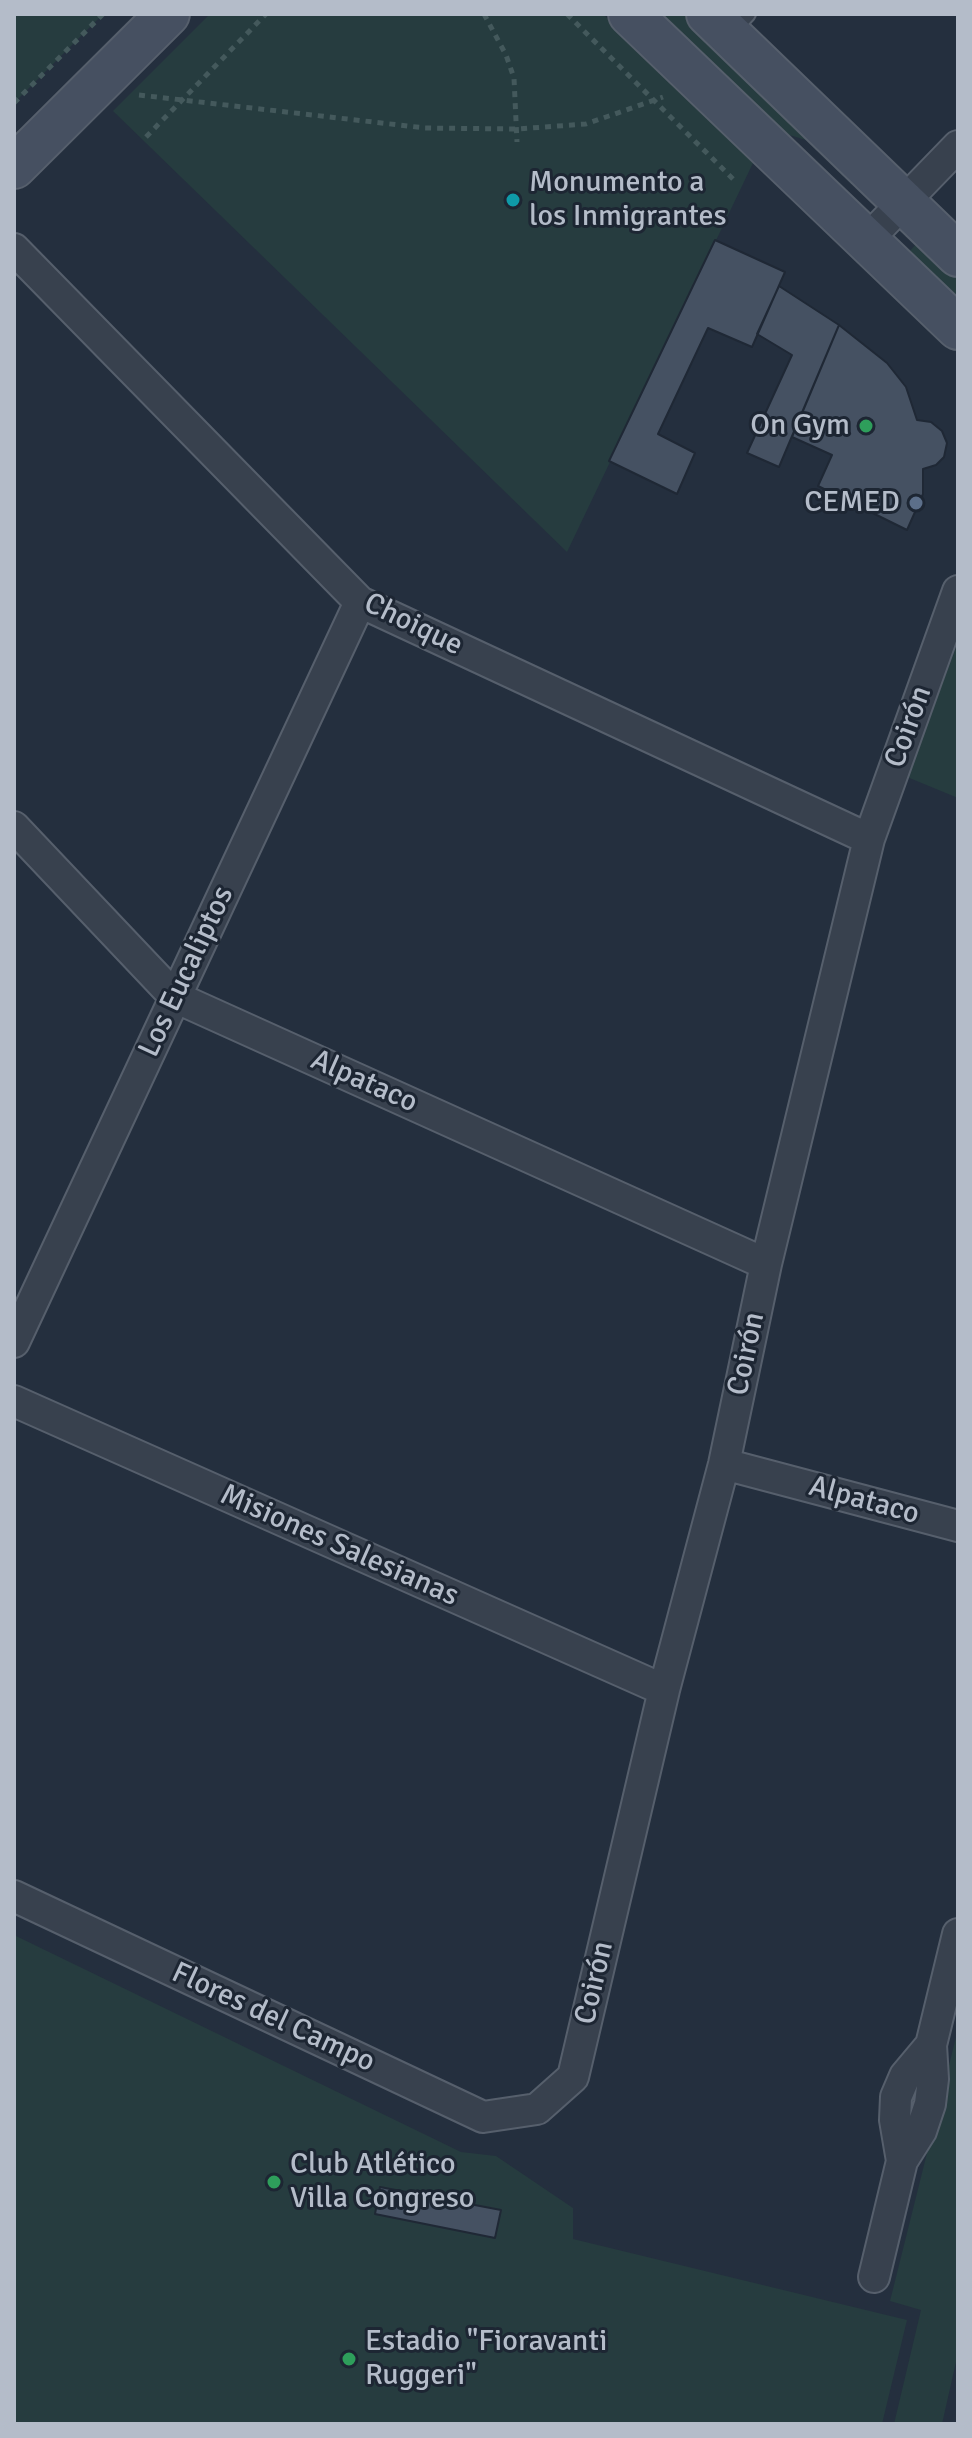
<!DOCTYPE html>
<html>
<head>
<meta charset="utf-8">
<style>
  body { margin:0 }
  #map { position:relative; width:972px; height:2438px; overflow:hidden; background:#242f3e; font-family:Signika,sans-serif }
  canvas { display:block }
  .frame { position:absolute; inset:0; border:16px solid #b4bcc9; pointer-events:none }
</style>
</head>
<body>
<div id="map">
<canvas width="972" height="2438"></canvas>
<div class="frame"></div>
</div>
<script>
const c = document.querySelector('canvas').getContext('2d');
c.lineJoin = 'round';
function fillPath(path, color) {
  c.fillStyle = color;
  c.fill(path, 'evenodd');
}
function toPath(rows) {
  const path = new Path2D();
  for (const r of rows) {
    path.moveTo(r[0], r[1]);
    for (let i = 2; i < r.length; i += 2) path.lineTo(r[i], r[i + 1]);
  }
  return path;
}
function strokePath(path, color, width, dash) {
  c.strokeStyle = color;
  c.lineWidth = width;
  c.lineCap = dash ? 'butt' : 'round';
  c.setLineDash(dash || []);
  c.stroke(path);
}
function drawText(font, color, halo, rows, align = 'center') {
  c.font = font + ' Signika,sans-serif';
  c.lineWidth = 6;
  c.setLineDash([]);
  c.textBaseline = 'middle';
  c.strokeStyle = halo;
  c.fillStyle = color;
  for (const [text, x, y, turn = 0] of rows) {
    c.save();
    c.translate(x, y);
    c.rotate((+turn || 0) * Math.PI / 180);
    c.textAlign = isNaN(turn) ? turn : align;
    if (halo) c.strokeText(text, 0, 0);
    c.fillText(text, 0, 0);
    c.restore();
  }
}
fillPath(toPath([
  [14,14,103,14,14,103],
  [210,14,603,14,753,163,567,552,113,111],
  [654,14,688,14,865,187,860,192,806,140,773,130],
  [919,241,958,278,958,309,904,257],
  [958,642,958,798,907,777],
  [14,1935,461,2152,496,2156,573,2208,573,2239,907,2320,882,2424,14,2424],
  [958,2029,958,2353,942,2424,894,2424,921,2310,890,2301]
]), '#263c3f');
const building = toPath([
  [715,240,785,272,752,347,708,328,658,434,695,453,677,494,609,461,715,240],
  [779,286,839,325,779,467,747,453,792,355,757,334,779,286],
  [839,325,887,363,906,387,917,420,931,422,942,431,947,443,944,457,936,465,923,469,923,494,907,530,818,486,832,455,792,437,839,325],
  [380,2187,501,2210,495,2238,375,2214,380,2187]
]);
fillPath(building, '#455162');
strokePath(building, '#1f2835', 2);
const service = toPath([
  [732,31,748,14]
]);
const minor = toPath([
  [867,240,958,146],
  [14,249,360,602,869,839],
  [14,827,175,997,766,1264],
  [14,1342,360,602],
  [14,1401,664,1690],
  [724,1464,958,1526],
  [14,1896,483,2117,537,2109,573,2077,664,1690,724,1464,766,1264,869,839,958,591],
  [902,2161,921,2131,930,2104,933,2079,931,2045],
  [874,2277,902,2161,895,2120,896,2097,905,2076,931,2045,958,1934]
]);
const secondary = toPath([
  [630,14,958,328],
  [708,14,958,255],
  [14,167,168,14]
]);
strokePath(service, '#565f6c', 18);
strokePath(minor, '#565f6c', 34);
strokePath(secondary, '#565f6c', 46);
strokePath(toPath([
  [484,14,506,55,514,78,517,142],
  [567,14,737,183],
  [139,95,425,128,517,129,586,124,663,97],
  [14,103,103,14],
  [146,137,266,14]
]), '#44595c', 5, [6, 6]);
strokePath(service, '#38414e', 14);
strokePath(minor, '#38414e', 30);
strokePath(secondary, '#465061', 42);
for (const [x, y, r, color] of [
  [513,200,8,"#0f9aa8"],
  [866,426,8,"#2e9e5b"],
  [916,503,8,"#5c6f8a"],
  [274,2182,8,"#2e9e5b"],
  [349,2359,8,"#2e9e5b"]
]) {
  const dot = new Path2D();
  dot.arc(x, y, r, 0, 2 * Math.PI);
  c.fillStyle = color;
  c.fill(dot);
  strokePath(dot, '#1d2633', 3);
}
drawText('30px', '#b4bcc9', '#1d2633', [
  ["Monumento a",529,183],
  ["los Inmigrantes",529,217],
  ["On Gym",850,426,"right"],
  ["CEMED",900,503,"right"],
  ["Club Atlético",290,2165],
  ["Villa Congreso",290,2199],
  ["Estadio \"Fioravanti",365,2342],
  ["Ruggeri\"",365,2376]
], 'left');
drawText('30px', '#b4bcc9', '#1d2633', [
  ["Choique",413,625,26],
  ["Coirón",909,727,-70],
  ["Los Eucaliptos",187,972,-65],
  ["Alpataco",364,1082,24],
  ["Coirón",747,1354,-78],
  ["Alpataco",864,1501,15],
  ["Misiones Salesianas",339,1546,24],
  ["Coirón",595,1983,-77],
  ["Flores del Campo",273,2018,25]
]);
</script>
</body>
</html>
